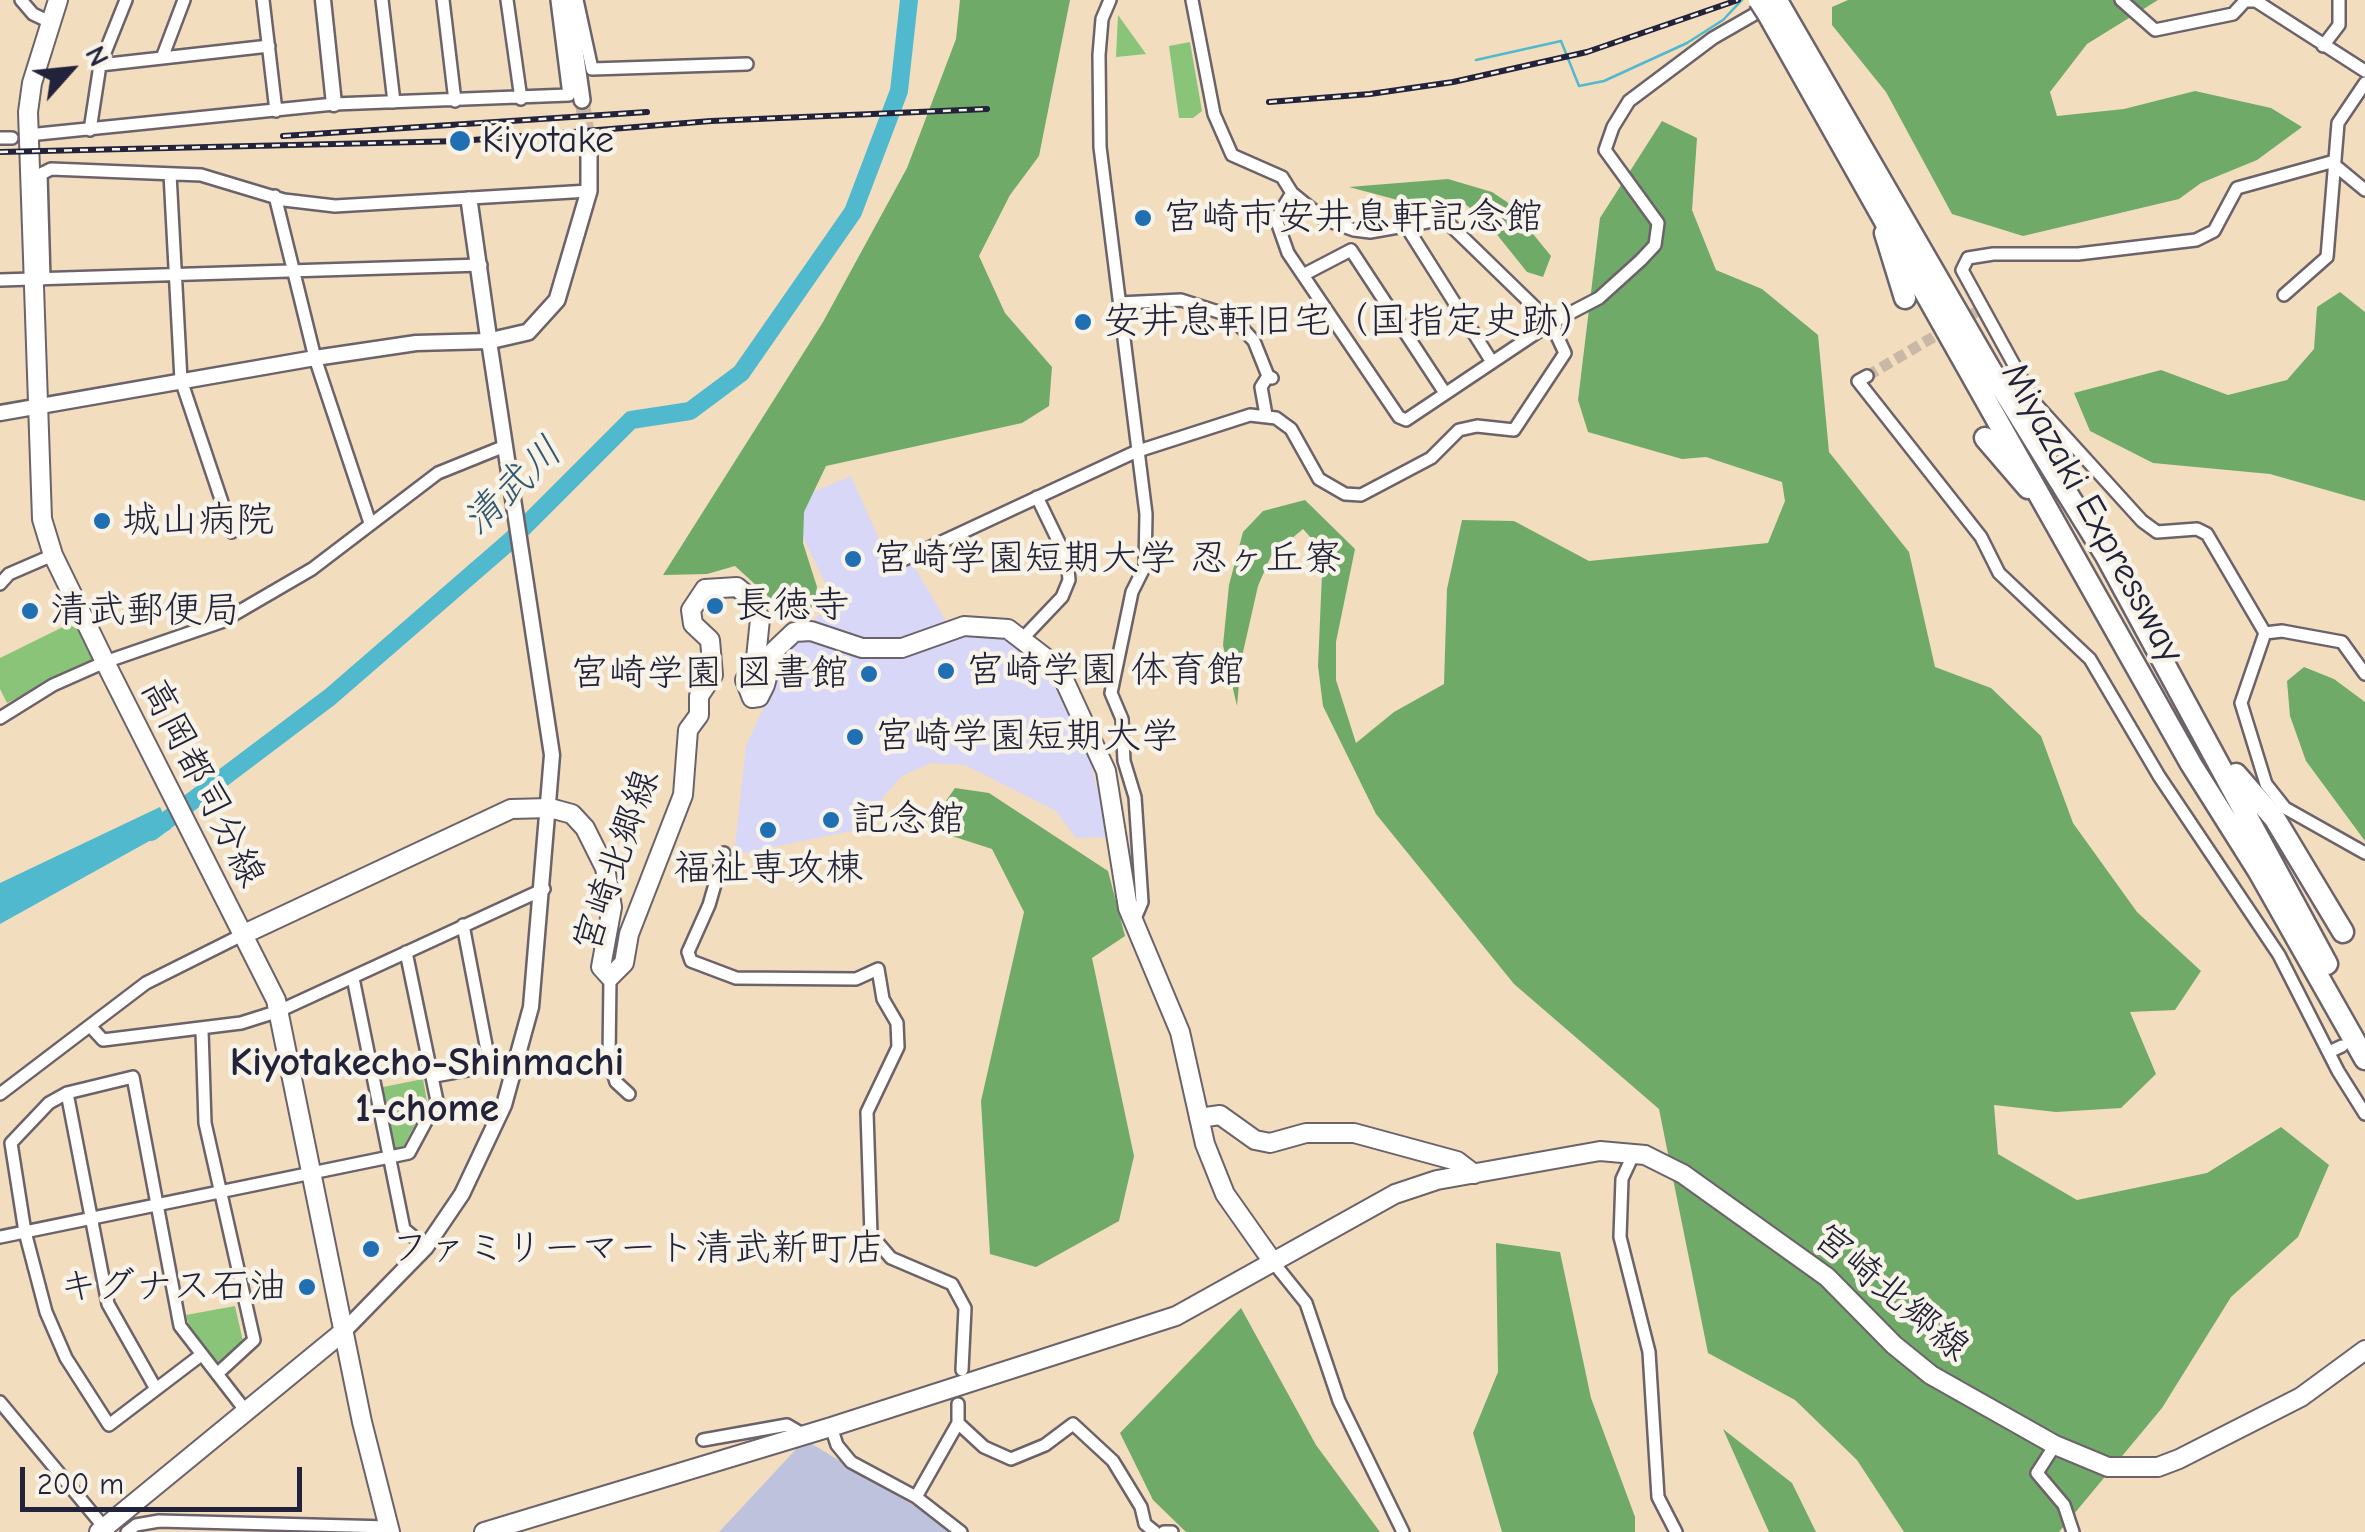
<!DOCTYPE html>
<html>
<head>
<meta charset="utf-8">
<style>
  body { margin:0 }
  #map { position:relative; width:2365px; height:1532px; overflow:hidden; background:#f3ddbf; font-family:"Comic Neue",sans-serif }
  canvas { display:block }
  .north { position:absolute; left:20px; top:20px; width:100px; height:100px; -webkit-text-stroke:8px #f7f3e8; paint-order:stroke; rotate:63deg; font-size:28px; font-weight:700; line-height:40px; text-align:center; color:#22223b }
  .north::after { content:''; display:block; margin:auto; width:35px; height:45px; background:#22223b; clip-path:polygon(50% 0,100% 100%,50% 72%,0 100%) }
  .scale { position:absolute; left:20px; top:1467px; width:282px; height:45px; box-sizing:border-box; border:5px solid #22223b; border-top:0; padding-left:12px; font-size:30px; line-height:35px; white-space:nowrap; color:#22223b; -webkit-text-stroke:8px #f7f3e8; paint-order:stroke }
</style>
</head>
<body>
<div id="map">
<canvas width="2365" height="1532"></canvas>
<div class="north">N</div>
<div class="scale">200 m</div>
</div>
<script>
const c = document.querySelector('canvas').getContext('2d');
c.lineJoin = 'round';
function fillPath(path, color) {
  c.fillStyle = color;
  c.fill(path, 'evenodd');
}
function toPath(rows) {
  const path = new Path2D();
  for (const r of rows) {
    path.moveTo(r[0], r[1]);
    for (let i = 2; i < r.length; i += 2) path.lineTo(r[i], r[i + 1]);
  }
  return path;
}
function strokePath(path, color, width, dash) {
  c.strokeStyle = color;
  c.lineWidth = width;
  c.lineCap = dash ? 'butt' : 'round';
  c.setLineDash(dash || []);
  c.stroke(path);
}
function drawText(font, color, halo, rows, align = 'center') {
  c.font = font + ' "Comic Neue","Klee One",sans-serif';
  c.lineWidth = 9;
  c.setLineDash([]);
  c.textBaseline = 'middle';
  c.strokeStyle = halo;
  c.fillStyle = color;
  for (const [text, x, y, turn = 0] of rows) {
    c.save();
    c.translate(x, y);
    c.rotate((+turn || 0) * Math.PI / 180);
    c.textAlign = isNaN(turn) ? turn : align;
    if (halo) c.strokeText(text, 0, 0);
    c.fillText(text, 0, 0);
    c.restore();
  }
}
fillPath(toPath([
  [851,476,891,566,913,564,946,621,1003,636,1045,667,1089,756,1109,837,1076,838,1056,811,965,765,931,763,902,776,883,797,876,826,734,855,746,746,794,641,833,600,787,503]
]), '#d8d7f8');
fillPath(toPath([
  [812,1444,949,1527,954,1532,719,1532,799,1446]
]), '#bfc2dd');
fillPath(toPath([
  [1118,15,1146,54,1116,57],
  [1190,42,1202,111,1193,118,1179,118,1169,46],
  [75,621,94,660,7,703,0,689,0,658],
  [423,1079,427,1101,401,1151,390,1154,378,1088],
  [235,1306,243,1341,215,1365,190,1329,186,1315]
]), '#8ac479');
fillPath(toPath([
  [960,0,1070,0,1039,156,1010,195,979,256,1005,313,1052,367,1049,406,1022,423,826,466,804,512,803,543,817,587,814,608,770,598,735,566,707,574,663,575,823,322,907,168,956,39],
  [1848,0,2158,0,2087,44,2050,92,2057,116,2124,109,2195,91,2271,108,2302,127,2257,160,2201,183,2179,199,2023,236,1952,214,1886,92,1832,25,1832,7],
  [1662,121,1697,138,1692,210,1716,270,1762,289,1818,335,1829,452,1909,552,1935,667,1991,688,2041,736,2073,823,2137,912,2201,971,2175,1010,2130,1012,2156,1074,2121,1108,2056,1112,1994,1105,1998,1154,2077,1200,2207,1173,2281,1127,2329,1165,2298,1237,2231,1297,2162,1408,2059,1532,1904,1532,1857,1460,1795,1400,1708,1353,1659,1109,1514,984,1376,814,1323,706,1318,666,1323,551,1303,529,1271,556,1258,586,1241,661,1237,706,1223,645,1229,585,1243,532,1263,511,1305,500,1355,549,1336,642,1336,680,1356,743,1394,712,1444,684,1447,589,1462,520,1514,521,1589,561,1768,543,1785,501,1782,482,1706,457,1682,459,1588,432,1578,400,1600,218],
  [1448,179,1492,192,1507,202,1551,256,1543,277,1527,272,1486,221,1465,204,1420,206,1349,187],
  [2340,292,2365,312,2365,501,2270,474,2153,463,2090,431,2074,393,2161,370,2228,395,2287,380,2314,349,2317,307],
  [2304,667,2334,679,2365,702,2365,841,2306,761,2290,716,2287,681],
  [955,788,989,793,1108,871,1125,936,1092,958,1134,1156,1119,1221,1036,1267,990,1254,981,1101,1024,912,992,849,927,828],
  [1496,1243,1560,1252,1591,1398,1635,1517,1635,1532,1502,1532,1473,1433,1498,1372],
  [1241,1308,1316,1445,1380,1532,1186,1532,1153,1500,1120,1433],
  [1723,1429,1792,1483,1816,1532,1769,1532]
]), '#6faa69');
fillPath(toPath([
  [160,807,171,829,0,924,0,883]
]), '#50b9ce');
strokePath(toPath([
  [1476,60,1561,41,1579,86,1604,81,1687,43,1723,20,1742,0]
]), '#50b9ce', 2.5);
strokePath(toPath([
  [151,832,330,697,510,541,631,420,690,411,741,373,853,212,899,91,909,0]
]), '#50b9ce', 18);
strokePath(toPath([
  [1867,376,1976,312]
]), '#c9b8a5', 11, [11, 5.5]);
strokePath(toPath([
  [582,100,589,145]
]), '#c9b8a5', 15, [15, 8]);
const minor = toPath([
  [21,0,33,14,50,22],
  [263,0,276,111],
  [382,0,394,102],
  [443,0,455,101],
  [507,0,521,99],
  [577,0,592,69,747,64],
  [1110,0,1102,19,1099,55,1100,147,1146,514,1145,566,1132,592,1111,693,1122,719,1124,761,1135,797,1142,902,1133,923],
  [2121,0,2155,30,2233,14,2245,1,2256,1,2365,71],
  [2323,46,2339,25,2339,0],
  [162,58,184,0],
  [100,65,269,46],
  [90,130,100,65,126,0],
  [38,134,334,104,569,95,557,0],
  [0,138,12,138],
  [2331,162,2365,190],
  [170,174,181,380,232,532],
  [1292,193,1276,219,1288,253,1399,417,1406,420,1551,323,1599,298,1641,260,1655,245,1658,223,1605,150,1613,127,1629,101,1713,38,1767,7],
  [275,196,315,358,370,523],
  [1406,226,1492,362],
  [1303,275,1351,250,1445,393],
  [44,279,41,174,51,169,201,175,284,200,335,206,589,191],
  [0,280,481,265],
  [2284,295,2327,257,2338,123,2365,83],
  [1119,303,1181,300,1231,316,1254,341,1268,376],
  [1867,376,1858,381,1981,537,1999,573,2090,659,2159,776,2279,955,2338,1071,2365,1114],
  [1266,415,1261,387,1268,376,1272,378],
  [905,559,1135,452,1250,415,1276,418,1291,429,1319,479,1345,494,1361,495,1431,458,1459,430,1477,426,1514,430,1565,353,1551,323,1444,219,1370,232,1354,230,1324,219,1292,193,1282,177,1232,155,1214,114,1192,0],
  [0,584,9,574,53,555],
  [2265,633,2207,534,2197,529,2157,532,2142,521,2035,403,1962,270,1968,258,1993,254,2078,254,2196,240,2214,231,2237,188,2331,162],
  [2265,633,2241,703,2266,784,2285,808,2365,853],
  [2265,633,2282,631,2342,642,2365,674],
  [1023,638,1062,597,1069,580,1067,559,1037,497],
  [0,718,53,685,105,662,221,622,312,569,438,473,505,446],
  [724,853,709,905,688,952,691,961,736,978,856,979,878,969,883,999,897,1023,898,1047,867,1112,871,1235,891,1258,952,1284,965,1308,962,1370],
  [463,925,490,1066],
  [610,977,609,1060,616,1082,629,1094],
  [353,978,404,1229,426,1247],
  [90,1026,103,1040,241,1023,279,1011,544,889],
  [202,1031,205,1123,254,1340,217,1374],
  [2329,1052,2342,1046],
  [435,1076,490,1066,515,1071],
  [67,1093,108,1304,156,1389],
  [0,1094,146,983,242,935],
  [1634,1153,1622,1179,1620,1237,1649,1352,1658,1497,1676,1532],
  [0,1237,409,1153,437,1101,406,952],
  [1273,1262,1306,1303,1339,1401,1403,1532],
  [201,1355,109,1425,66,1358,46,1312,25,1232,11,1143,49,1103,67,1093,133,1077,180,1326,245,1410],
  [0,1402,108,1532],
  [958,1423,984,1447,1011,1459,1045,1445,1073,1424,1113,1461,1141,1507,1145,1524,1155,1532],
  [831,1427,837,1445,851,1462,916,1497,961,1532],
  [703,1440,787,1425,804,1435],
  [2055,1445,2037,1473,2064,1505,2073,1532],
  [916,1497,958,1423,958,1404],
  [127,1532,136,1525,159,1521,388,1527],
  [1164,1532,1172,1532]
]);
const tertiary = toPath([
  [323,0,334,104],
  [0,413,315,358,416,343,489,341,552,755,531,1007,504,1105,462,1194,426,1247,344,1331]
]);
const secondary = toPath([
  [568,0,582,100],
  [469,200,489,341,528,332,557,300,589,191,589,145]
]);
const primary = toPath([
  [58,0,32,83,28,112,42,519,53,555,110,672,276,1000,362,1422,390,1532],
  [242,935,511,809,550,808,572,814,585,828,605,868,612,907,601,967,610,977,624,963,629,934,683,795,688,730,699,715,699,696,713,675,710,640,693,624,691,610,705,589,737,587,750,598,760,619,756,658,745,680,752,698,759,697,765,685,774,651,794,632,811,631,862,648,902,648,964,626,1008,629,1047,659,1065,682,1106,771,1128,908,1180,1032,1205,1144,1225,1194,1273,1262],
  [1199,1118,1220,1115,1255,1140,1270,1143,1306,1133,1354,1133,1457,1161,1474,1174],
  [99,1532,344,1331],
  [484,1532,831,1427,1176,1316,1395,1194,1437,1180,1600,1151,1645,1155,1683,1174,1827,1277,1894,1345,1931,1375,2055,1445,2108,1467,2158,1467,2179,1459,2301,1397,2365,1350]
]);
const motorway = toPath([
  [1780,6,1992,372,2106,556,2327,964],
  [1768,14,2191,764,2259,872,2365,1059],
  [1885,233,1905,298],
  [1985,438,2028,488],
  [2236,774,2275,819,2343,932]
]);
strokePath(minor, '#6b6369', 16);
strokePath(tertiary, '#6b6369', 19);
strokePath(secondary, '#6b6369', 20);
strokePath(primary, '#6b6369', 22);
strokePath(motorway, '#6b6369', 25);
strokePath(minor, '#fff', 11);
strokePath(tertiary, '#fff', 14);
strokePath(secondary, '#fff', 15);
strokePath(primary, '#fff', 18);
strokePath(motorway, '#fff', 20);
const rail = toPath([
  [1269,102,1370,94,1453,82,1587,52,1738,0],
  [283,136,647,112],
  [0,152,460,141,711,121,987,109]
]);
strokePath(rail, '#22223b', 6);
strokePath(rail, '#f7f3e8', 2.5, [8]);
const motorwayBridge = toPath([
  [1759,0,1768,14],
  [1776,0,1780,6]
]);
strokePath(motorwayBridge, '#6b6369', 25, []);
strokePath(motorwayBridge, '#fff', 20);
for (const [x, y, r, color] of [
  [460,141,12,"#1f6fb2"],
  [1143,218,10,"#1f6fb2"],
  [1083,322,10,"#1f6fb2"],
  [102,521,10,"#1f6fb2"],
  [853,559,10,"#1f6fb2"],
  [715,606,10,"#1f6fb2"],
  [30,611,10,"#1f6fb2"],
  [946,671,10,"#1f6fb2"],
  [869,674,10,"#1f6fb2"],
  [855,737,10,"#1f6fb2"],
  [831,820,10,"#1f6fb2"],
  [768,830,10,"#1f6fb2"],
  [371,1249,10,"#1f6fb2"],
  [307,1287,10,"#1f6fb2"]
]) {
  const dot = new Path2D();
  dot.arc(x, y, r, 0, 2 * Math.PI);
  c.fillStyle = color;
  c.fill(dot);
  strokePath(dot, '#f7f3e8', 4);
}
drawText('38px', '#22223b', '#f7f3e8', [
  ["Kiyotake",482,141],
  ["宮崎市安井息軒記念館",1163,218],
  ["安井息軒旧宅（国指定史跡）",1103,322],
  ["城山病院",122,521],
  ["宮崎学園短期大学 忍ヶ丘寮",873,559],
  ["長徳寺",735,606],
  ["清武郵便局",50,611],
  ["宮崎学園 体育館",966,671],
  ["宮崎学園 図書館",849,674,"right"],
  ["宮崎学園短期大学",875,737],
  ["記念館",851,820],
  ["福祉専攻棟",768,869,"center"],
  ["ファミリーマート清武新町店",391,1249],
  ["キグナス石油",287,1287,"right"]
], 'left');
drawText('38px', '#22223b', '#f7f3e8', [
  ["Miyazaki Expressway",2092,513,61],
  ["高岡都司分線",202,783,63],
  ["宮崎北郷線",617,861,-71],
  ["宮崎北郷線",1891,1293,40]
]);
drawText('italic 40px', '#32576e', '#f7f3e8', [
  ["清武川",513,487,-44]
]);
drawText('bold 40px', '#22223b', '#f7f3e8', [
  ["Kiyotakecho-Shinmachi",427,1064],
  ["1-chome",427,1110]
]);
</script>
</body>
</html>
